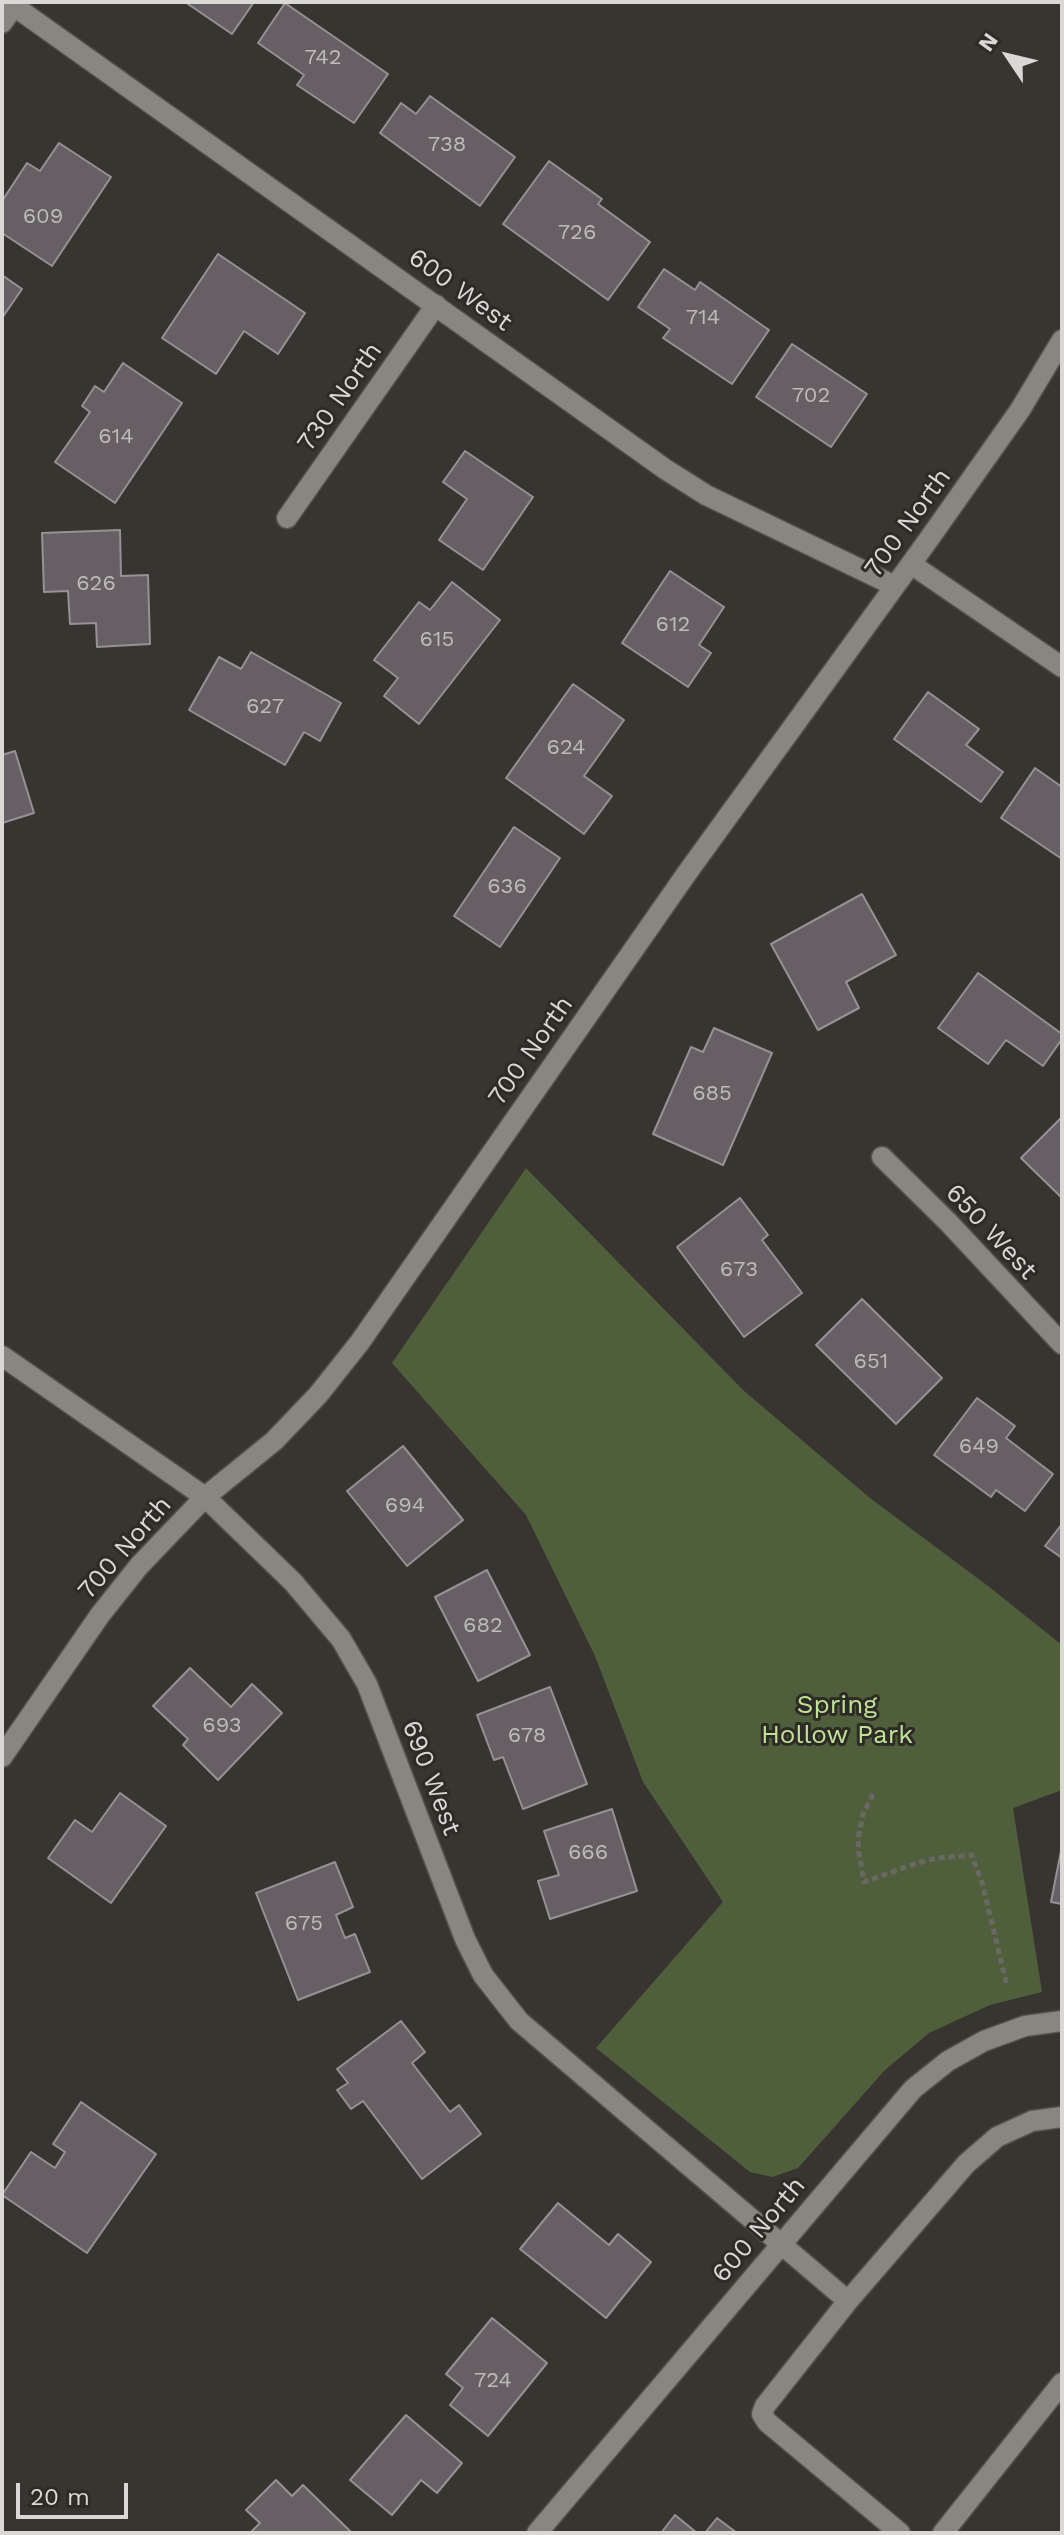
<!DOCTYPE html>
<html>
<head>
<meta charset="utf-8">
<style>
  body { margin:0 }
  #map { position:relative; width:1064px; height:2535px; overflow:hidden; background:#383530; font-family:"Work Sans",sans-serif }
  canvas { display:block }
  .frame { position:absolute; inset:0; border:4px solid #dad8d5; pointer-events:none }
  .north { position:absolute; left:968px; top:16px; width:80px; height:80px; -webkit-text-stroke:6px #2e2b26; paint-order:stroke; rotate:305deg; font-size:22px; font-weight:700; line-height:32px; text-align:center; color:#dad8d5 }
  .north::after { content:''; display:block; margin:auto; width:28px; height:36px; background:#dad8d5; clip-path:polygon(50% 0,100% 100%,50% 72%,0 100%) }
  .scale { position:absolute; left:16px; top:2483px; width:112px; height:36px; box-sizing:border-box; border:4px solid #dad8d5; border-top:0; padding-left:10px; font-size:24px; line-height:28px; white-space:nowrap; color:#dad8d5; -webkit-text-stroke:6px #2e2b26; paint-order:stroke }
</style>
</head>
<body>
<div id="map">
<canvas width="1064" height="2535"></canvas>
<div class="frame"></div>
<div class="north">N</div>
<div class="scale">20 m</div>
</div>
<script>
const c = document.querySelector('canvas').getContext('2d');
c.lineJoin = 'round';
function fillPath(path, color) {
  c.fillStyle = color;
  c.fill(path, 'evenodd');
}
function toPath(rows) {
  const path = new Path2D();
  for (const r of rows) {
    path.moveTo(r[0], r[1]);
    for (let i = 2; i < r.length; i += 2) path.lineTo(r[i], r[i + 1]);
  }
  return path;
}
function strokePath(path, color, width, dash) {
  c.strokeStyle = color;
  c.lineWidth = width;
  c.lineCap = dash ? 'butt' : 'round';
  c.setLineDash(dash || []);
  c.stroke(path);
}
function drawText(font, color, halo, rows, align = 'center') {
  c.font = font + ' "Work Sans",sans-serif';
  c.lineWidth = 6;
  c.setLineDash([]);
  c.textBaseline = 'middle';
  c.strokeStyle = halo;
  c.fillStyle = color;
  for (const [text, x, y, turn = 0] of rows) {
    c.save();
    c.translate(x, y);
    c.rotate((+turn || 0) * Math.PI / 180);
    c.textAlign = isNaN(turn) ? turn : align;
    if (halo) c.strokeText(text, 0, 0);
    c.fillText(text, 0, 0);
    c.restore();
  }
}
fillPath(toPath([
  [526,1168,743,1390,870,1498,988,1586,1062,1645,1062,1790,1013,1808,1042,1992,990,2005,929,2033,885,2070,798,2168,772,2177,750,2172,596,2048,723,1902,643,1782,595,1656,526,1515,392,1363]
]), '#4f5f3c');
const building = toPath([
  [185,2,254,2,232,34,185,2],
  [285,3,388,74,354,123,297,85,304,75,258,43,285,3],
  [430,96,515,157,480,206,380,133,401,103,416,114,430,96],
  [59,143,111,177,52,266,2,233,2,201,27,163,40,171,59,143],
  [549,161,602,199,598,204,650,242,608,300,503,224,549,161],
  [218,254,305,313,278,354,244,331,216,374,162,338,218,254],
  [664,269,695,290,700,282,769,330,732,384,663,338,670,329,638,307,664,269],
  [2,275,22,289,2,318,2,275],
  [792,344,867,394,831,447,756,397,792,344],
  [123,363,182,403,115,503,55,462,90,412,82,406,95,386,104,392,123,363],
  [465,451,533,497,483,570,439,540,467,499,443,482,465,451],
  [120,530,121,576,148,575,150,644,97,647,96,623,70,624,68,591,44,592,42,533,120,530],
  [670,571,724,607,699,645,711,653,688,687,622,643,670,571],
  [452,582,500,620,419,724,384,696,398,678,374,660,419,602,430,610,452,582],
  [251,652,341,703,320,741,304,732,285,765,189,710,219,657,241,669,251,652],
  [573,684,624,720,584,776,612,796,584,834,506,778,573,684],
  [928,692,979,729,966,745,1003,772,981,802,894,739,928,692],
  [15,751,34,813,2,823,2,755,15,751],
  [1035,768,1062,787,1062,859,1001,818,1035,768],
  [514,827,560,858,500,947,454,916,514,827],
  [862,894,896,955,846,982,859,1008,818,1030,771,944,862,894],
  [978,973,1062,1034,1062,1039,1043,1066,1006,1040,988,1064,938,1028,978,973],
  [714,1028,772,1053,723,1165,653,1134,691,1047,703,1052,714,1028],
  [1062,1117,1062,1198,1021,1158,1062,1117],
  [740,1198,768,1235,762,1240,802,1293,744,1337,677,1247,740,1198],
  [862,1299,942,1378,896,1424,816,1345,862,1299],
  [977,1398,1015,1426,1006,1438,1053,1474,1025,1511,996,1490,991,1497,934,1455,977,1398],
  [403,1446,463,1520,407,1566,347,1491,403,1446],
  [1062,1524,1062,1558,1045,1546,1062,1524],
  [487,1570,530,1655,478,1681,435,1597,487,1570],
  [190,1668,231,1707,252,1684,282,1713,218,1780,183,1745,188,1739,153,1706,190,1668],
  [550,1687,587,1784,523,1809,503,1757,494,1760,477,1715,550,1687],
  [120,1793,166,1826,111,1903,48,1858,75,1820,92,1832,120,1793],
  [612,1809,637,1891,550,1919,538,1881,559,1875,544,1831,612,1809],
  [1062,1846,1062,1904,1051,1902,1062,1846],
  [335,1862,353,1907,336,1915,345,1938,355,1934,370,1972,298,2000,256,1893,335,1862],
  [401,2021,425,2052,412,2063,450,2112,459,2105,481,2134,422,2179,363,2101,351,2109,337,2090,348,2083,337,2069,401,2021],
  [81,2102,156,2154,87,2253,2,2195,31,2152,55,2168,65,2152,53,2144,81,2102],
  [558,2203,609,2245,618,2234,651,2262,606,2318,520,2249,558,2203],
  [492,2318,547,2363,488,2436,450,2405,463,2388,446,2374,492,2318],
  [406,2415,462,2463,437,2493,421,2480,392,2515,350,2480,406,2415],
  [276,2480,292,2496,303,2485,352,2533,250,2533,260,2523,246,2510,276,2480],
  [675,2515,697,2533,661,2533,675,2515],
  [717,2518,737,2533,705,2533,717,2518]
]);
fillPath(building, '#666065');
strokePath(building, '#969195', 2);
const minor = toPath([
  [14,6,665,469,706,495,895,586],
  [2,23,17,2],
  [287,518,436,305],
  [911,564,1062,667],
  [882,1157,948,1222,1062,1344],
  [2,1356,205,1497,293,1582,341,1639,367,1684,465,1939,483,1975,519,2021,848,2301,966,2164,997,2137,1032,2121,1062,2117],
  [2,1757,100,1615,139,1566,205,1497,274,1441,318,1395,360,1342,687,873,929,539,1020,410,1062,340],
  [848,2301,765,2406,762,2414,767,2422,900,2533],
  [537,2533,913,2089,948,2061,984,2041,1025,2026,1062,2021],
  [943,2533,1062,2383]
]);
strokePath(minor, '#54514d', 23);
strokePath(toPath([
  [873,1794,863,1814,859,1834,858,1848,864,1882,917,1863,938,1858,972,1855,983,1886,1007,1986]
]), '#6a6863', 5, [6, 4]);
strokePath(minor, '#898580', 20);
drawText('22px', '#bdbab9', null, [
  ["742",323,58],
  ["738",447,145],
  ["609",43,217],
  ["726",577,233],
  ["714",703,318],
  ["702",811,396],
  ["614",116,437],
  ["626",96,584],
  ["612",673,625],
  ["615",437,640],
  ["627",265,707],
  ["624",566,748],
  ["636",507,887],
  ["685",712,1094],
  ["673",739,1270],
  ["651",871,1362],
  ["649",979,1447],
  ["694",405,1506],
  ["682",483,1626],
  ["693",222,1726],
  ["678",527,1736],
  ["666",588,1853],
  ["675",304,1924],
  ["724",493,2381]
]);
drawText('26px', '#dad8d5', '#2e2b26', [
  ["600 West",460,290,36],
  ["730 North",340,397,-55],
  ["700 North",908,523,-54],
  ["700 North",531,1051,-55],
  ["650 West",991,1232,47],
  ["700 North",125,1548,-49],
  ["690 West",431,1778,69],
  ["600 North",759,2230,-50]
]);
drawText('26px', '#c0e297', '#2e2b26', [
  ["Spring",837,1705],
  ["Hollow Park",837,1735]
]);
</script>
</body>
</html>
